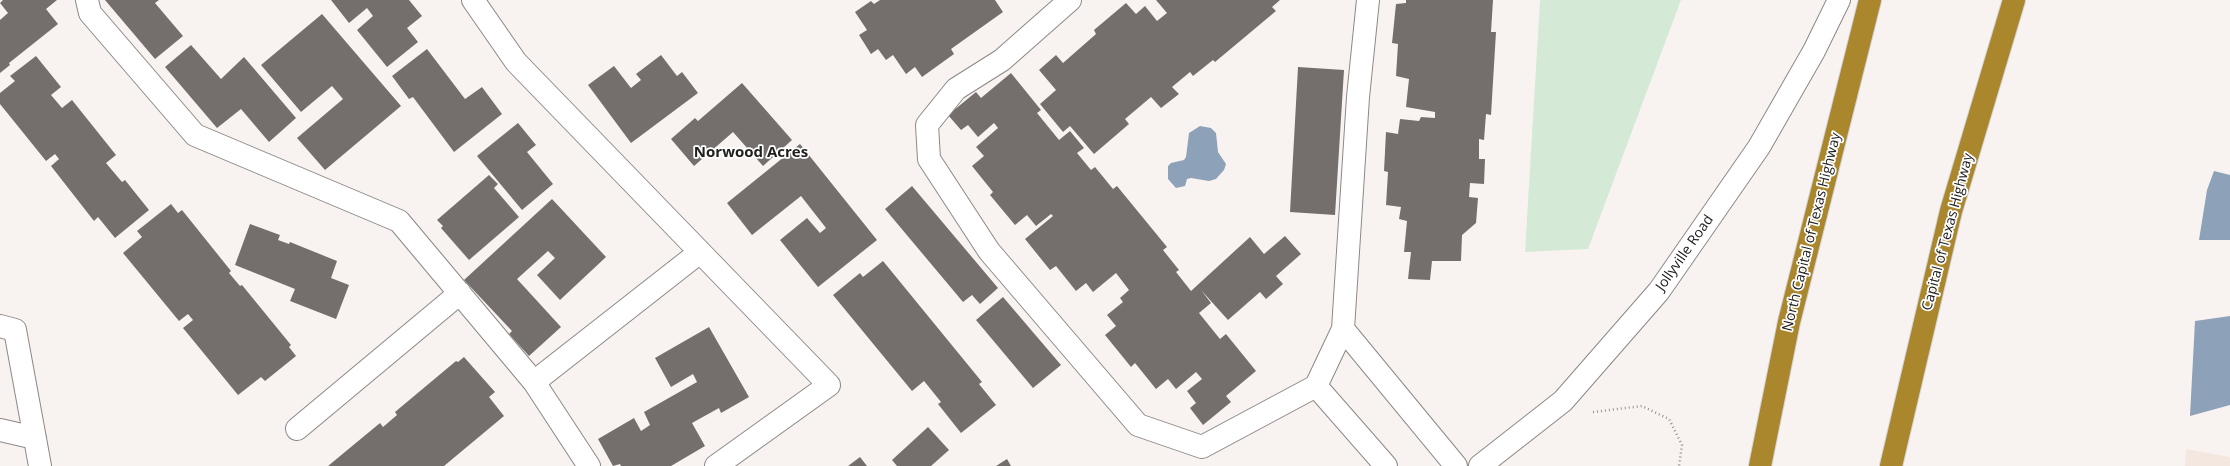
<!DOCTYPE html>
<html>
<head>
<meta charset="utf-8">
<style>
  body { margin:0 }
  canvas { display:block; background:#f8f3f1 }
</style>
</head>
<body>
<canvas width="2230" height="466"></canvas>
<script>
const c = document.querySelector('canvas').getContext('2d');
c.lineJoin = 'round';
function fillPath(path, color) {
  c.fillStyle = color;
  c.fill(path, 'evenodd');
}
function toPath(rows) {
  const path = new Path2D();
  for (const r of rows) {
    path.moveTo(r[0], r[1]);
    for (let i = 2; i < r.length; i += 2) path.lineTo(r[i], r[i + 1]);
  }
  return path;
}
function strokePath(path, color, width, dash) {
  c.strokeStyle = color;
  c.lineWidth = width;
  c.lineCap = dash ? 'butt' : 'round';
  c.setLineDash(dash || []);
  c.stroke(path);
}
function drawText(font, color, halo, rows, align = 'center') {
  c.font = font + ' "Open Sans",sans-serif';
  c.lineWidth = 3.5;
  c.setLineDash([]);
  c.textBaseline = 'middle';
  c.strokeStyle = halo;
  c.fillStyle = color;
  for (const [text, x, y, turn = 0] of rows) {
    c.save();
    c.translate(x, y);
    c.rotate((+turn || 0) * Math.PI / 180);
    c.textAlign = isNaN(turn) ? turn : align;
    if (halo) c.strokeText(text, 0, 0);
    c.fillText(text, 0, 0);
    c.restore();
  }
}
fillPath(toPath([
  [2186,449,2230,457,2230,466,2185,466]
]), '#f4e7e0');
fillPath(toPath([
  [1540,0,1681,0,1588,249,1525,252]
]), '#d5ead6');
fillPath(toPath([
  [1200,126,1211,128,1216,133,1218,152,1226,164,1224,170,1216,179,1209,181,1191,178,1187,179,1185,186,1176,188,1168,179,1168,166,1171,163,1184,160,1186,157,1189,133],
  [2214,171,2230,175,2230,240,2199,240,2207,190],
  [2230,316,2230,405,2190,416,2195,321]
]), '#8da1b8');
fillPath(toPath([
  [3,0,57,0,46,9,58,24,9,63,10,65,0,73,0,20,8,13,0,3],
  [105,0,159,0,155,3,183,36,155,59],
  [331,0,409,0,422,16,407,28,418,42,387,67,357,30,373,16,367,8,349,23],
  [880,0,995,0,1003,12,951,49,954,54,922,77,915,67,906,74,893,55,886,60,878,49,871,54,859,35,867,30,855,12,871,1,874,4],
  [1156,0,1280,0,1272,7,1276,11,1215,62,1213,60,1193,76,1190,72,1172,87,1179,94,1161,108,1151,97,1125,119,1129,124,1094,154,1070,126,1063,132,1040,104,1056,90,1039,70,1056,55,1063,63,1096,34,1094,30,1126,3,1136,14,1145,6,1157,21,1167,13],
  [1406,0,1493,0,1491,32,1496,32,1491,115,1486,114,1484,140,1479,139,1479,159,1485,159,1484,184,1470,183,1469,197,1478,198,1476,223,1462,235,1461,261,1432,261,1430,280,1408,279,1411,252,1404,252,1407,221,1399,219,1401,207,1386,205,1388,172,1384,171,1386,132,1398,134,1400,119,1419,121,1421,117,1435,118,1435,112,1406,107,1409,79,1396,76,1398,44,1392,43,1396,4,1406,3],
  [322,14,401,106,325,170,297,138,343,99,332,86,301,112,261,65],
  [191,45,221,79,244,57,296,118,269,142,241,109,217,128,165,67],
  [427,49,465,99,482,87,502,114,454,152,413,97,409,99,392,76],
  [661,55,677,76,682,72,698,93,631,143,588,85,614,66,631,88,641,80,636,74],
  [36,56,61,87,51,95,62,108,72,100,116,155,106,163,122,182,125,180,149,210,115,238,98,217,94,221,51,166,59,159,55,154,46,161,0,104,0,93,15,81,10,76],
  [1298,67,1344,70,1335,215,1290,212],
  [1011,73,1041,110,1037,113,1059,140,1070,131,1084,148,1077,153,1091,170,1095,167,1113,189,1117,186,1167,247,1163,250,1179,270,1176,272,1191,291,1250,237,1264,254,1285,236,1301,254,1276,276,1283,284,1266,299,1260,292,1228,320,1201,290,1211,303,1199,313,1220,339,1226,334,1256,371,1226,396,1231,402,1203,425,1190,408,1196,403,1187,391,1202,379,1196,372,1176,389,1168,379,1156,389,1135,363,1131,367,1105,335,1116,326,1107,315,1123,302,1120,298,1129,290,1116,273,1093,292,1086,283,1076,291,1056,266,1050,270,1025,239,1053,216,1051,214,1036,226,1027,215,1015,225,990,195,993,192,972,166,984,156,976,147,998,128,994,123,978,137,968,125,961,130,948,115,976,92,981,98],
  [742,83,792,140,763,166,733,132,694,166,671,139,695,118,698,121],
  [518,123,536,145,527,152,553,184,522,210,477,156],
  [800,144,877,240,818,287,780,240,807,218,820,233,826,228,801,196,752,235,727,203],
  [489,175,498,184,494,188,519,217,469,260,441,228,443,226,437,220],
  [912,186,998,288,980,304,972,295,963,302,885,209],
  [552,199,606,257,560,300,537,275,555,258,548,251,517,279,561,327,529,356,509,334,512,331,464,280],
  [171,204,178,213,182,210,231,271,229,273,240,286,242,285,291,345,289,347,296,356,265,381,261,377,238,395,183,328,193,320,188,314,179,321,123,253,142,237,137,231],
  [250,224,280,235,278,240,289,244,290,242,337,261,331,278,349,285,336,319,290,301,295,289,235,265],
  [883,261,982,382,979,384,996,405,961,433,938,404,941,402,924,381,912,391,833,295,860,273,863,277],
  [1003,297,1061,365,1033,388,976,320],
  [709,327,749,397,721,413,719,408,692,423,705,446,671,466,621,466,620,464,613,466,598,439,634,418,641,431,650,425,644,412,697,382,693,374,671,387,655,358],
  [464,357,495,392,489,397,504,416,444,466,328,466,380,423,383,427,397,415,395,412,456,361,458,362],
  [928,427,949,450,931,466,897,466,892,460],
  [860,457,867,466,848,466],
  [1007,459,1011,466,996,466]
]), '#746f6d');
const minor = toPath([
  [87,0,90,13,195,135,399,221,534,382,589,466],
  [473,0,516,62,829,385,716,466],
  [1070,0,1002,60,956,89,927,125,929,159,989,251,1138,425,1202,447,1316,386,1343,329,1358,97,1368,0],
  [0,326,15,330,40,466],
  [1343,329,1456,466],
  [534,382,700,252],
  [1316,386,1386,466],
  [297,429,460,293],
  [0,430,35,438],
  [1480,466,1563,401,1659,291,1759,147,1814,51,1839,0]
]);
const highway = toPath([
  [1760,466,1789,322,1870,0],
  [1891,466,1951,211,2014,0]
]);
strokePath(minor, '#8d8886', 24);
strokePath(highway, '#d3d2d2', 24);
strokePath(toPath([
  [1593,412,1642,406,1669,419,1682,445,1679,466]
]), '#959190', 2.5, [1, 3]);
strokePath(minor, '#fff', 22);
strokePath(highway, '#aa872d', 22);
drawText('14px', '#22201f', '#fff', [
  ["North Capital of Texas Highway",1812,232,-76],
  ["Capital of Texas Highway",1948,232,-75],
  ["Jollyville Road",1685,253,-55]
]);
drawText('bold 15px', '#22201f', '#fff', [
  ["Norwood Acres",751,153]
]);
</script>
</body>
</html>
